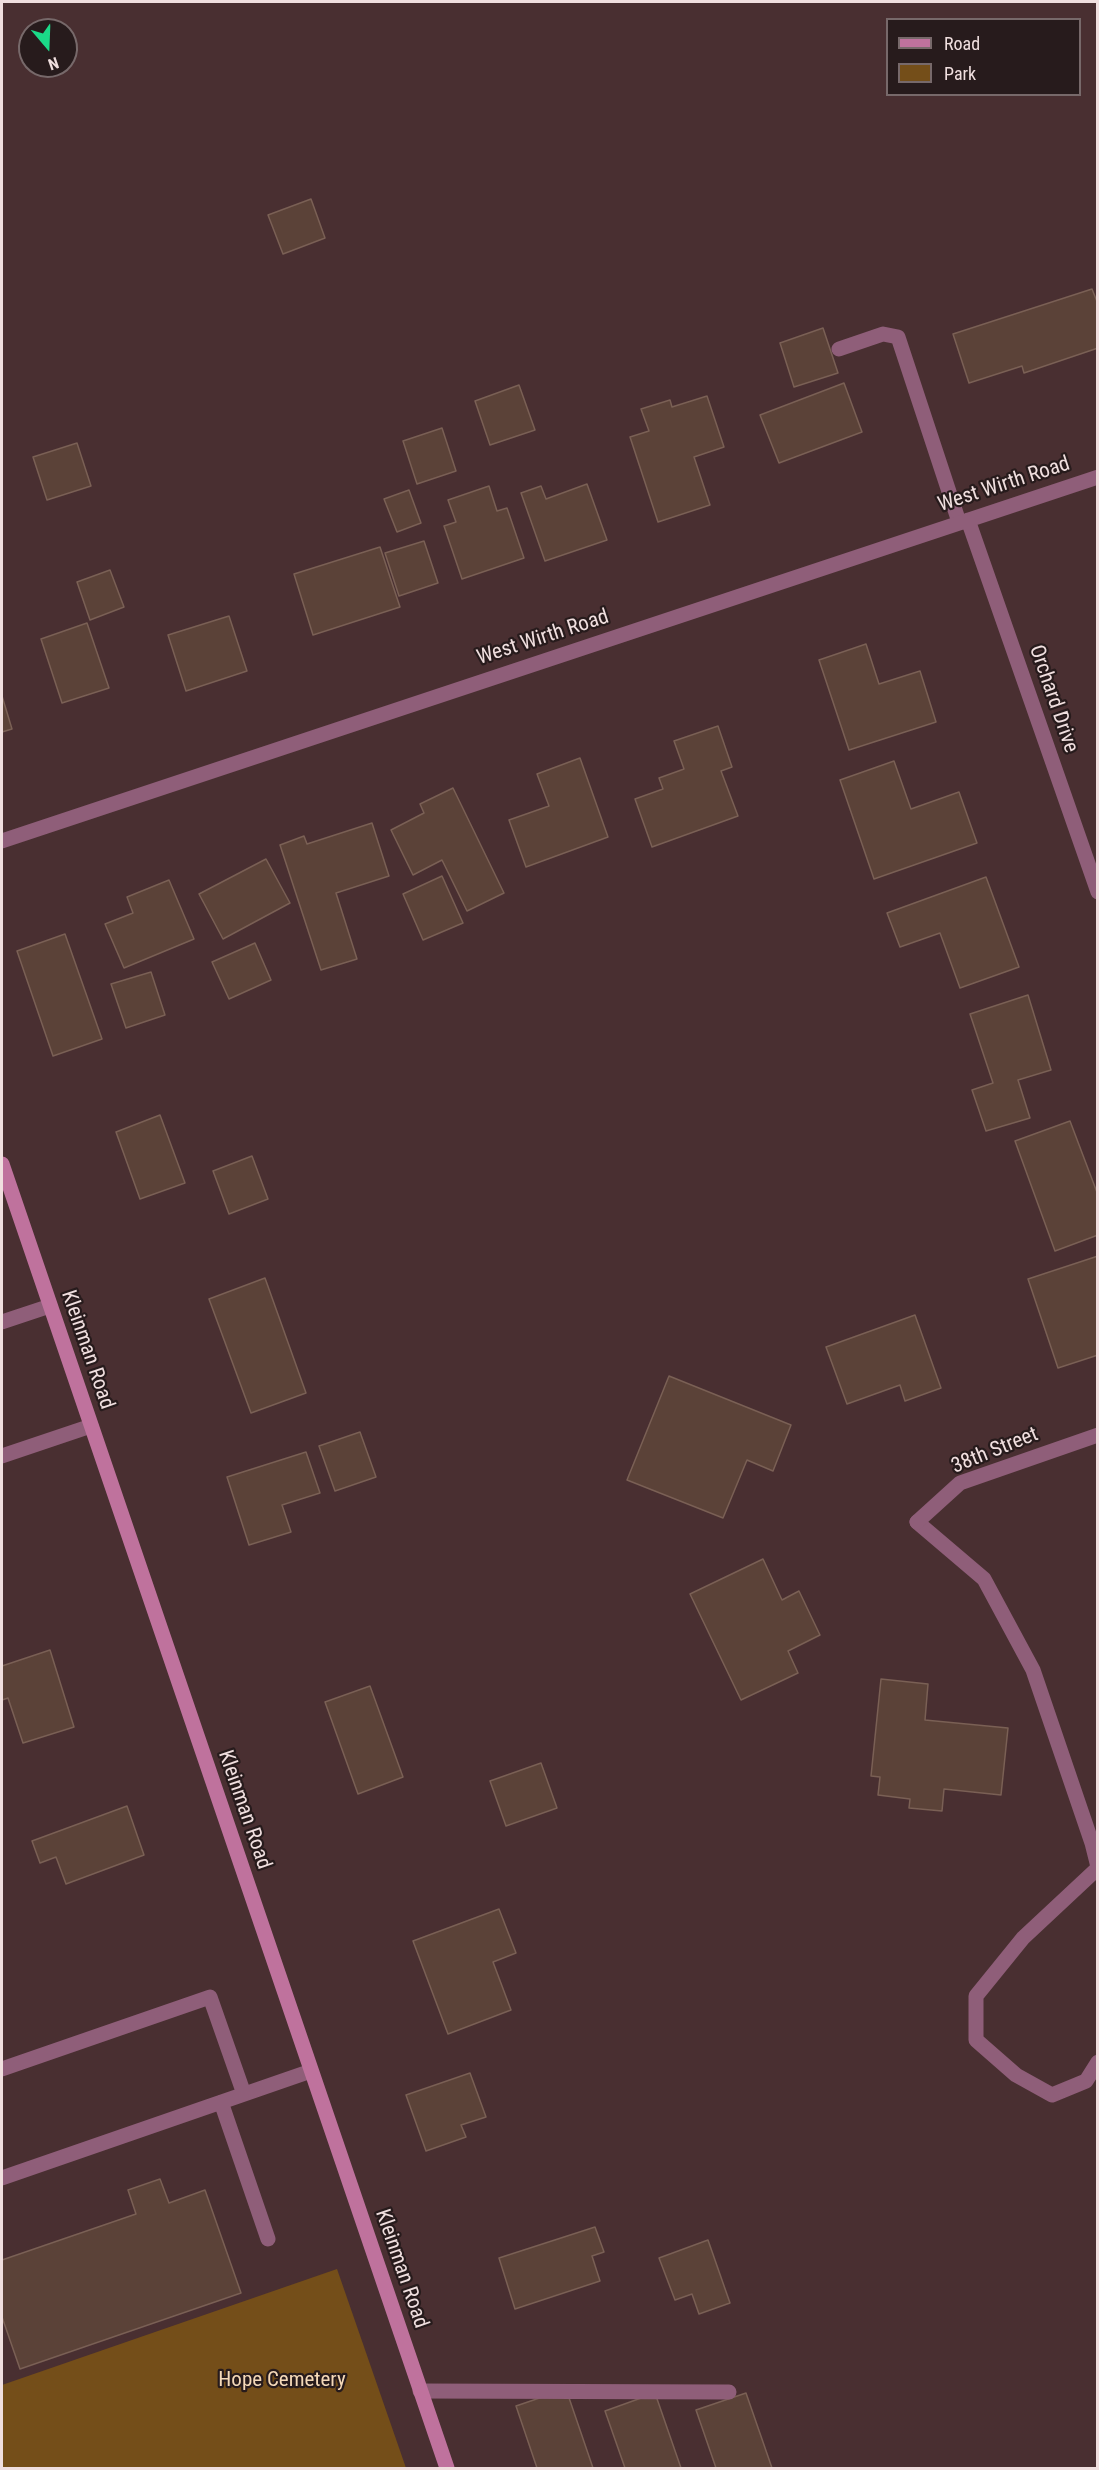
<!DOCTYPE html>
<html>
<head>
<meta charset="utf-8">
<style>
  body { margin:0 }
  #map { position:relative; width:1099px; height:2470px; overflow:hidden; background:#492f31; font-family:"Roboto Condensed",sans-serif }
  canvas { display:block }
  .frame { position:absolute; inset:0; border:3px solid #f0dfdf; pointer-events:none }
  .legend { position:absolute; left:886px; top:18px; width:195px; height:78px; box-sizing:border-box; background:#271b1c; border:2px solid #77696a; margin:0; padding:8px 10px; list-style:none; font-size:18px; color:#f0dfdf }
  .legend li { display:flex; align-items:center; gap:12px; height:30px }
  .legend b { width:30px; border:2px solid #77696a }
  .north { position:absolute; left:18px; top:18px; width:60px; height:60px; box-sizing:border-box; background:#271b1c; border:2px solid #77696a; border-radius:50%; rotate:161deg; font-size:16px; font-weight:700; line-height:24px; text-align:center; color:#f0dfdf }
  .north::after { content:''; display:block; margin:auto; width:21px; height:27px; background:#1bd988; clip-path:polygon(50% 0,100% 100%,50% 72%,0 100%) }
</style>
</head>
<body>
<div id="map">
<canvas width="1099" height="2470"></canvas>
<div class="frame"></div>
<ul class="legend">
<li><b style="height:8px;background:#bf729d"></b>Road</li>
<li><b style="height:16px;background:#744e19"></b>Park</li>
</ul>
<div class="north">N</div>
</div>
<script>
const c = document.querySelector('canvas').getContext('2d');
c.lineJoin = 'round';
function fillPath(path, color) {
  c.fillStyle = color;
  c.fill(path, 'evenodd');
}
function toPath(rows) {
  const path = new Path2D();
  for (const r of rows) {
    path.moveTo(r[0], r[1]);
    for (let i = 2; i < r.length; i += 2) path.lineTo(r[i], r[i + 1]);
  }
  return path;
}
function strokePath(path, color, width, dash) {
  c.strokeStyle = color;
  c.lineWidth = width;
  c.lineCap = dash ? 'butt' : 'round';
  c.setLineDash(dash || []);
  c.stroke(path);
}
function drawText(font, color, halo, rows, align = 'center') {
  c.font = font + ' "Roboto Condensed",sans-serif';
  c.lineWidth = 4.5;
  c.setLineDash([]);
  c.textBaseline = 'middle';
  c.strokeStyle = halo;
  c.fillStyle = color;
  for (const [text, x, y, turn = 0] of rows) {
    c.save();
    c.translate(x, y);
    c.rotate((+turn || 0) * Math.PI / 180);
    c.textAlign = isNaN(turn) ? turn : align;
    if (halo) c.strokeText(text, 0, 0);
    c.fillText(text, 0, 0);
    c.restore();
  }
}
fillPath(toPath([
  [337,2269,406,2468,2,2468,2,2385]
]), '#744e19');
const building = toPath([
  [311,199,325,238,283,254,268,215,311,199],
  [1092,289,1098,304,1098,348,1024,373,1022,366,969,383,953,334,1092,289],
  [823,328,838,373,794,387,780,343,823,328],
  [844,383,862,432,779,463,760,415,844,383],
  [519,385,535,430,490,445,475,401,519,385],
  [707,396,724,447,694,457,710,505,658,522,630,437,649,431,641,409,670,400,672,407,707,396],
  [442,428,456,471,417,484,403,441,442,428],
  [77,443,91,486,47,500,33,457,77,443],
  [587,484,607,540,545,561,521,493,541,486,546,499,587,484],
  [489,486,497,511,507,508,524,558,462,579,444,526,456,522,448,500,489,486],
  [409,490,421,523,397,532,384,499,409,490],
  [424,541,438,583,399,596,385,553,424,541],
  [380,547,400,607,313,635,294,574,380,547],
  [110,570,124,607,90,620,77,582,110,570],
  [229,616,247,671,186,691,168,635,229,616],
  [87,623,109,688,62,703,41,639,87,623],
  [866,644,879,684,920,671,936,722,849,750,819,660,866,644],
  [2,696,12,729,2,732,2,696],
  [718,726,732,767,721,771,738,816,652,847,635,799,663,789,659,778,684,769,674,741,718,726],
  [580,758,608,837,526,867,509,820,549,806,537,774,580,758],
  [894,761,911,809,959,792,977,843,874,879,840,780,894,761],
  [453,788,504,893,467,911,442,860,413,875,391,830,424,813,420,804,453,788],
  [372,823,389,876,336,893,357,959,321,970,280,845,304,836,307,844,372,823],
  [266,859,290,903,223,939,199,894,266,859],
  [442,876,463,923,423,940,403,894,442,876],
  [986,877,1019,967,960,988,940,933,900,947,887,913,986,877],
  [169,880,194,939,124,968,105,924,133,913,127,897,169,880],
  [65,934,102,1039,53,1056,17,951,65,934],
  [255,943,271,980,229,999,212,962,255,943],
  [151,972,165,1015,126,1028,111,984,151,972],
  [1028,995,1051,1070,1018,1080,1030,1118,986,1131,972,1090,993,1083,970,1014,1028,995],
  [160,1115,185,1183,140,1199,116,1132,160,1115],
  [1070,1121,1098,1195,1098,1235,1055,1251,1015,1141,1070,1121],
  [252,1156,268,1199,229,1214,213,1171,252,1156],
  [1098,1256,1098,1355,1058,1368,1028,1279,1098,1256],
  [265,1278,306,1393,251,1413,209,1299,265,1278],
  [915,1315,941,1388,905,1401,900,1385,847,1404,826,1347,915,1315],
  [669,1376,791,1425,773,1471,747,1460,723,1518,627,1480,669,1376],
  [360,1432,376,1477,335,1491,319,1446,360,1432],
  [306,1452,320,1493,282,1505,291,1532,249,1545,227,1477,306,1452],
  [763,1559,782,1600,799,1591,820,1635,788,1651,798,1673,741,1700,690,1594,763,1559],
  [50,1650,74,1727,23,1743,8,1698,2,1700,2,1666,50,1650],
  [881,1679,928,1684,925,1720,1008,1728,1001,1795,944,1789,942,1811,909,1808,910,1799,878,1795,880,1777,871,1776,881,1679],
  [370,1686,403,1777,358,1794,325,1702,370,1686],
  [541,1763,557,1808,506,1826,490,1781,541,1763],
  [127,1806,144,1855,66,1884,56,1857,40,1863,32,1841,127,1806],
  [499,1909,516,1953,493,1962,511,2010,448,2034,413,1941,499,1909],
  [470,2073,486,2117,461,2125,466,2137,426,2151,406,2095,470,2073],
  [160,2179,169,2203,205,2190,241,2293,20,2369,2,2317,2,2260,136,2214,128,2190,160,2179],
  [595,2227,604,2252,592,2256,600,2281,515,2309,499,2258,595,2227],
  [708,2240,730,2303,699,2314,692,2294,675,2300,659,2258,708,2240],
  [566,2389,593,2468,537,2468,516,2406,566,2389],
  [655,2393,681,2468,625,2468,605,2411,655,2393],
  [746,2393,772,2468,716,2468,696,2410,746,2393]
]);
fillPath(building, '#5b4238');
strokePath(building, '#7a6055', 1.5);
strokePath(toPath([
  [839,349,883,334,898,337,959,522],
  [2,1322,50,1306],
  [2,1456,91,1426],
  [917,1522,984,1579,1033,1670,1092,1843,1098,1867],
  [1098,1868,1023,1938,976,1996,976,2040,1016,2075,1052,2095,1086,2081,1098,2062],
  [2,2069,210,1997,244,2094],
  [221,2102,268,2239],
  [2,2178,311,2071],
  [420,2391,729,2392]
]), '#8f5e79', 15);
strokePath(toPath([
  [968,520,1098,892],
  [2,841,1098,477],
  [917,1522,960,1483,1098,1435]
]), '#8f5e79', 15);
strokePath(toPath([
  [2,1164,447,2468]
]), '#bf729d', 15);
drawText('21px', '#f0dfdf', '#271b1c', [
  ["West Wirth Road",1004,485,-18],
  ["West Wirth Road",543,638,-18],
  ["Orchard Drive",1053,699,71],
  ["Kleinman Road",87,1350,71],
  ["38th Street",995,1451,-22],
  ["Kleinman Road",244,1810,71],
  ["Kleinman Road",401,2269,71]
]);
drawText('21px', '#f5d9b8', '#271b1c', [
  ["Hope Cemetery",282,2381]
]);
</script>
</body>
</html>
